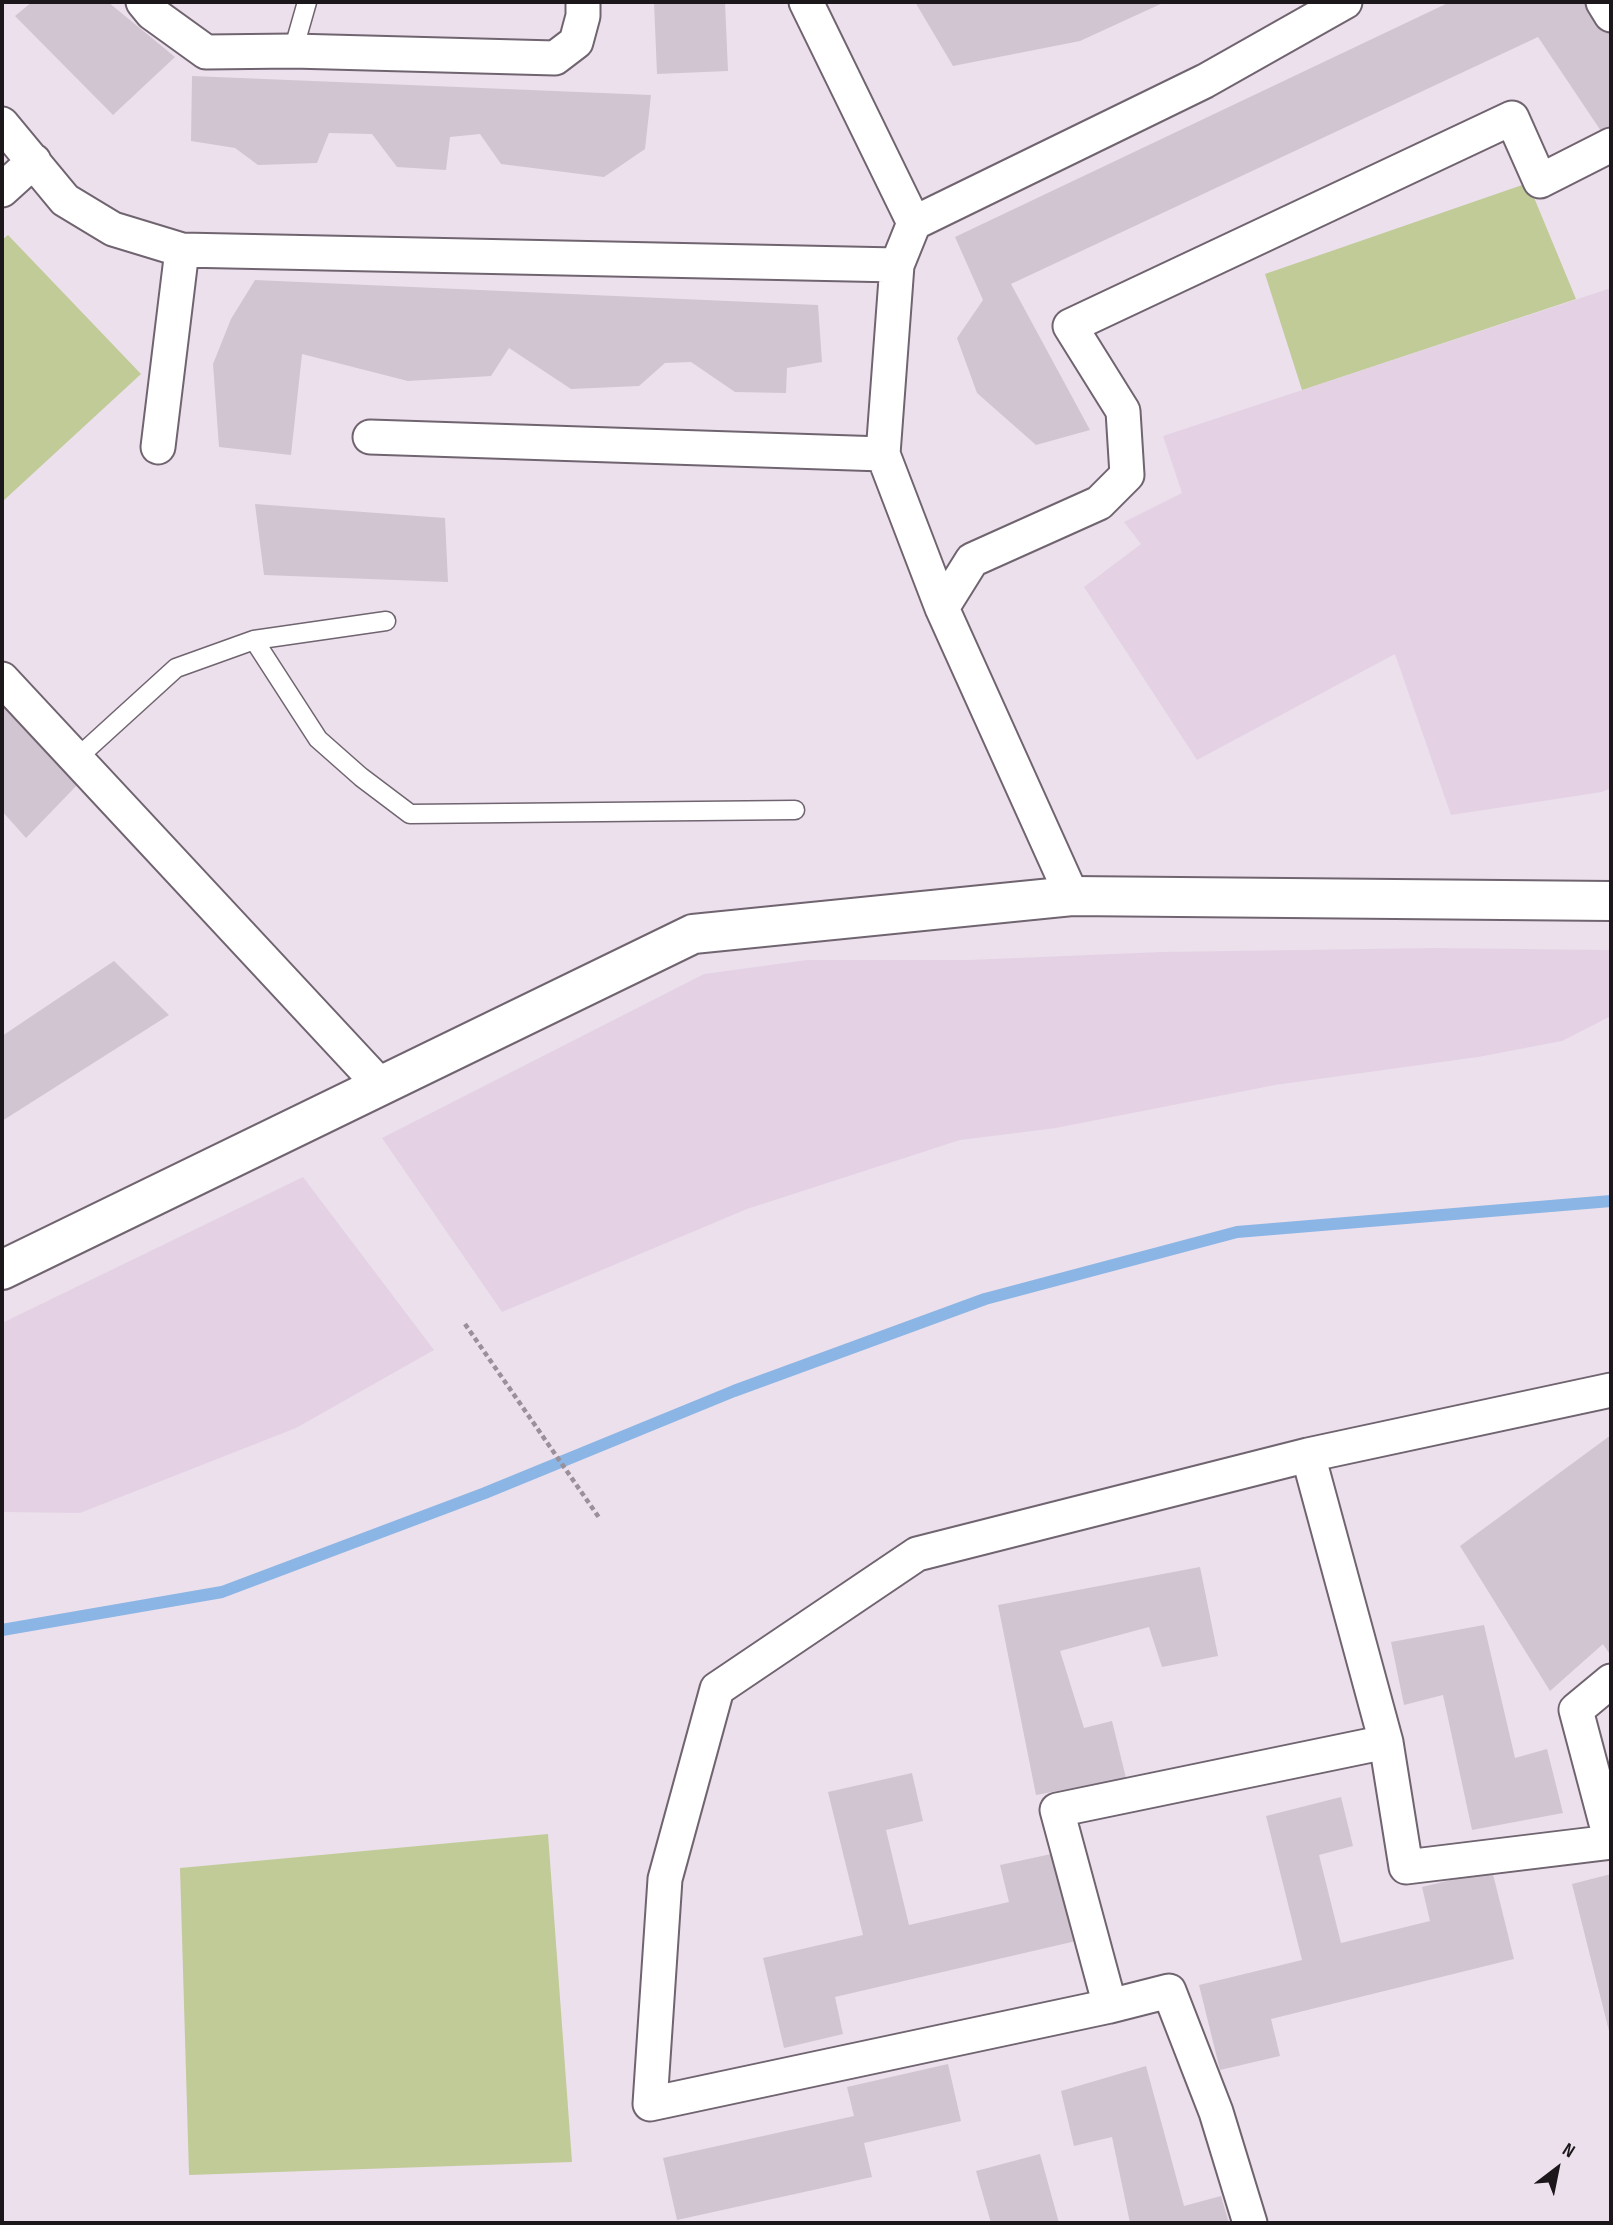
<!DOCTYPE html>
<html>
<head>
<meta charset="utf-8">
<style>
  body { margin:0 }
  #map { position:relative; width:1613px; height:2225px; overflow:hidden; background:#ece0ec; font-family:"Sofia Sans Condensed",sans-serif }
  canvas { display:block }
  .frame { position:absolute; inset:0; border:4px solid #1b171b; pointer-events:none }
  .north { position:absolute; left:1522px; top:2134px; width:70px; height:70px; -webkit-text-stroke:5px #ece0ec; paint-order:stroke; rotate:32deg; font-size:19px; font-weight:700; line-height:28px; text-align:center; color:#1b171b }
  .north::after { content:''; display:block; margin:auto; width:24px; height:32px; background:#1b171b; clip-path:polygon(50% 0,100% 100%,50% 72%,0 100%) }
</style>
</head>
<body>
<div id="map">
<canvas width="1613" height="2225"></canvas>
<div class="frame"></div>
<div class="north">N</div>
</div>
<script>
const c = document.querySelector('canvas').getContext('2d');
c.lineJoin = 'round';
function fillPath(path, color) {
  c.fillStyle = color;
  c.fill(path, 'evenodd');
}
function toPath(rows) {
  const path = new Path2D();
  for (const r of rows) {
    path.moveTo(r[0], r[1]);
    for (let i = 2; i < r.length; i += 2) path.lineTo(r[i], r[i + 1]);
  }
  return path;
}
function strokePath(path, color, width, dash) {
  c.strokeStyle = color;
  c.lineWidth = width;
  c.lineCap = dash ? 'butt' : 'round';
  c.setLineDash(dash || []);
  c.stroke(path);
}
fillPath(toPath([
  [1611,288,1611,788,1602,792,1451,815,1395,654,1197,760,1084,587,1141,544,1124,522,1182,493,1163,436],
  [1435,948,1611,950,1611,1016,1562,1041,1478,1057,1275,1085,1056,1128,960,1140,747,1209,502,1312,382,1138,704,974,807,960,968,960,1160,952],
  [303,1177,434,1350,296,1428,80,1513,2,1512,2,1323]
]), '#e4d2e4');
fillPath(toPath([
  [1528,183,1576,299,1302,390,1265,274],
  [8,235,141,374,2,502,2,240],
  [548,1834,572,2162,189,2175,180,1868]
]), '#c0cb98');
strokePath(toPath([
  [2,1630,222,1592,485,1493,734,1391,985,1299,1237,1232,1611,1201]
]), '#8bb5e4', 12);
fillPath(toPath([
  [32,2,108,2,175,57,113,115,15,16],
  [654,2,725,2,728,71,657,74],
  [915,2,1165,2,1080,41,953,66],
  [1450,2,1589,2,1611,37,1611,128,1603,134,1538,37,1011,284,1090,430,1036,445,977,393,957,338,983,300,955,237],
  [192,76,651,95,645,149,604,177,501,164,480,134,450,137,446,170,397,167,372,134,329,133,317,163,258,165,235,148,191,141],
  [255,280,818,305,822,362,787,368,786,393,735,392,691,362,665,363,639,386,571,389,509,348,491,376,408,381,302,354,291,455,219,447,213,364,231,319],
  [255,504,445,518,448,582,264,575],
  [2,695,81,781,26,838,2,811],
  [114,961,169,1015,2,1121,2,1036],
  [1611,1435,1611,1656,1603,1644,1550,1691,1460,1546],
  [1200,1567,1218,1656,1162,1667,1149,1627,1060,1651,1084,1728,1112,1721,1126,1778,1036,1795,998,1605],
  [1484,1625,1515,1758,1547,1749,1563,1813,1472,1830,1443,1695,1404,1705,1391,1642],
  [912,1773,923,1821,886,1830,909,1925,1009,1902,1000,1865,1056,1853,1076,1941,835,1997,843,2034,784,2048,763,1958,863,1935,828,1792],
  [1341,1797,1353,1846,1319,1855,1341,1943,1430,1921,1422,1887,1492,1870,1514,1959,1271,2019,1280,2056,1220,2070,1199,1985,1302,1960,1266,1816],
  [1611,1874,1611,2035,1610,2035,1572,1884],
  [948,2064,961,2121,864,2143,872,2177,677,2220,663,2158,854,2116,847,2087],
  [1146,2066,1184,2206,1221,2196,1229,2223,1130,2223,1112,2137,1074,2146,1061,2091],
  [1040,2154,1059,2223,991,2223,976,2171]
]), '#d1c5d1');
const service = toPath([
  [293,51,307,2],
  [254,640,318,739,361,777,410,814,795,810],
  [76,759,176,668,254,640,386,621]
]);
const minor = toPath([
  [143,2,152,13,206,52,293,51,555,58,576,42,583,16,583,2],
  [806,2,914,223,897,265,883,454,942,608,1072,896],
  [1603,2,1611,15],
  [2,124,65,200,113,229,182,250],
  [2,190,34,161],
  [914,223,1205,81,1345,2],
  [370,437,883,454],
  [158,447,182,250,897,265],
  [942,608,972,560,1099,503,1127,475,1123,411,1070,326,1512,118,1540,181,1611,145],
  [2,679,381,1086],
  [1611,1390,1308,1455,917,1554,717,1689,665,1879,650,2104,1110,2006,1057,1810,1386,1742,1406,1867,1611,1842],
  [1308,1455,1386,1742],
  [1611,1842,1576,1710,1611,1681],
  [1110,2006,1169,1991,1216,2112,1250,2223]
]);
const secondary = toPath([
  [2,1270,693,934,1072,896,1611,901]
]);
strokePath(service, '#6f646f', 21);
strokePath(minor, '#6f646f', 37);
strokePath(secondary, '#6f646f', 42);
strokePath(toPath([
  [465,1324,600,1519]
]), '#999099', 4.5, [5, 3.5]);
strokePath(service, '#fff', 18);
strokePath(minor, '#fff', 33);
strokePath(secondary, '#fff', 38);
</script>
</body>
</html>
